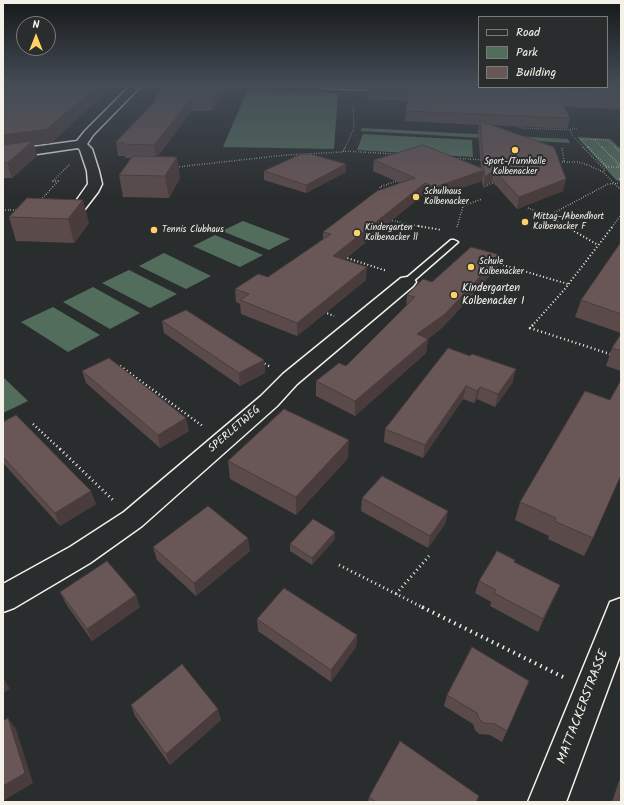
<!DOCTYPE html>
<html>
<head>
<meta charset="utf-8">
<style>
  body { margin:0 }
  #map { position:relative; width:624px; height:805px; overflow:hidden; background:#2a2d2e; font-family:Kalam,sans-serif }
  canvas { display:block }
  .frame { position:absolute; inset:0; border:4px solid #f4f1e8; pointer-events:none }
  .legend { position:absolute; left:478px; top:16px; width:130px; height:72px; box-sizing:border-box; background:#2a2d2e; border:1px solid #7b7b78; margin:0; padding:5px 7px; list-style:none; font-size:12px; color:#f4f1e8 }
  .legend li { display:flex; align-items:center; gap:8px; height:20px }
  .legend b { width:20px; border:1px solid #7b7b78 }
  .north { position:absolute; left:16px; top:16px; width:40px; height:40px; box-sizing:border-box; background:#2a2d2e; border:1px solid #7b7b78; border-radius:50%; rotate:0deg; font-size:11px; font-weight:700; line-height:16px; text-align:center; color:#f4f1e8 }
  .north::after { content:''; display:block; margin:auto; width:14px; height:18px; background:#ffd166; clip-path:polygon(50% 0,100% 100%,50% 72%,0 100%) }
</style>
</head>
<body>
<div id="map">
<canvas width="624" height="805"></canvas>
<div class="frame"></div>
<ul class="legend">
<li><b style="height:5px;background:#2a2d2e"></b>Road</li>
<li><b style="height:11px;background:#536d5c"></b>Park</li>
<li><b style="height:11px;background:#695656"></b>Building</li>
</ul>
<div class="north">N</div>
</div>
<script>
const c = document.querySelector('canvas').getContext('2d');
c.lineJoin = 'round';
function fillPath(path, color) {
  c.fillStyle = color;
  c.fill(path, 'evenodd');
}
function toPath(rows) {
  const path = new Path2D();
  for (const r of rows) {
    path.moveTo(r[0], r[1]);
    for (let i = 2; i < r.length; i += 2) path.lineTo(r[i], r[i + 1]);
  }
  return path;
}
function strokePath(path, color, width, dash) {
  c.strokeStyle = color;
  c.lineWidth = width;
  c.lineCap = dash ? 'butt' : 'round';
  c.setLineDash(dash || []);
  c.stroke(path);
}
function drawText(font, color, halo, rows, align = 'center') {
  c.font = font + ' Kalam,sans-serif';
  c.lineWidth = 4;
  c.setLineDash([]);
  c.textBaseline = 'middle';
  c.strokeStyle = halo;
  c.fillStyle = color;
  for (const [text, x, y, turn = 0] of rows) {
    c.save();
    c.translate(x, y);
    c.rotate((+turn || 0) * Math.PI / 180);
    c.textAlign = isNaN(turn) ? turn : align;
    if (halo) c.strokeText(text, 0, 0);
    c.fillText(text, 0, 0);
    c.restore();
  }
}
fillPath(toPath([
  [247,91,338,93,334,149,223,147],
  [362,128,568,139,570,143,361,131],
  [363,134,472,140,473,157,357,150],
  [577,137,610,139,621,149,621,182,616,180],
  [243,221,290,239,269,250,222,231],
  [215,235,263,255,240,267,193,246],
  [164,253,211,276,186,289,139,266],
  [129,270,177,294,150,308,102,283],
  [93,287,140,313,110,329,63,302],
  [53,307,100,335,68,352,21,322],
  [3,377,28,401,3,413]
]), '#536d5c');
const service = toPath([
  [607,86,608,88,595,97,595,99,591,99,591,95,607,86],
  [451,240,454,240,458,242,410,284,404,284,403,282,404,280,451,240]
]);
const minor = toPath([
  [131,85,142,85,93,135,87,144,92,149,99,171,102,184,98,192,81,214,76,215,71,214,69,211,88,184,87,171,80,150,78,148,3,159,3,151,77,141,85,131,131,85],
  [317,85,401,85,405,88,400,91,322,88,317,85],
  [407,277,413,278,416,282,413,286,297,384,277,406,142,526,90,563,14,608,3,612,3,584,70,547,124,512,261,396,283,374,401,278,407,277],
  [621,598,621,653,566,802,528,802,606,612,610,602,621,598]
]);
strokePath(service, '#f4f1e8', 3);
strokePath(minor, '#f4f1e8', 3);
strokePath(toPath([
  [517,126,521,128,570,130],
  [577,129,570,129,572,135,584,148],
  [594,139,603,148],
  [345,148,354,128,353,102],
  [589,148,580,139,608,140,616,148]
]), '#f4f1e8', 1, [0.5, 1.5]);
strokePath(toPath([
  [583,147,605,170,603,172],
  [588,147,607,167],
  [602,147,621,167],
  [615,147,621,153],
  [562,148,564,161],
  [343,151,396,154],
  [453,158,484,160],
  [557,162,578,162,588,165,603,172,621,190],
  [177,167,286,155,343,152,345,147],
  [606,167,621,167],
  [619,179,621,179],
  [485,186,495,182],
  [380,193,380,187,399,180],
  [41,200,58,181,53,181,70,164],
  [528,208,548,216,567,227],
  [3,210,18,210],
  [548,216,608,184,621,183],
  [390,220,423,227],
  [457,227,463,206,482,199],
  [612,227,621,215]
]), '#f4f1e8', 1.5, [0.5, 2]);
strokePath(toPath([
  [418,226,442,230],
  [565,226,598,245],
  [344,257,387,271],
  [496,263,568,284],
  [324,312,334,316],
  [532,326,564,290,613,226]
]), '#f4f1e8', 2, [1, 2.5]);
strokePath(toPath([
  [533,325,530,328,613,355],
  [261,362,271,367],
  [120,366,204,427],
  [33,424,61,450]
]), '#f4f1e8', 2.5, [1, 3]);
strokePath(toPath([
  [60,449,115,502],
  [339,565,424,608],
  [396,594,429,556]
]), '#f4f1e8', 3, [1, 3.5]);
strokePath(toPath([
  [422,607,565,678]
]), '#f4f1e8', 4, [1.5, 4.5]);
fillPath(service, '#2a2d2e');
fillPath(minor, '#2a2d2e');
fillPath(toPath([
  [3,85,114,85,51,143,34,145,37,156,12,178,3,178],
  [227,85,212,111,192,111,158,156,180,178,169,198,123,197,119,175,131,158,125,158,125,156,118,156,116,142,155,101,154,98],
  [370,85,479,85,479,87,523,87,520,88,531,89,531,87,603,87,594,92,603,92,604,87,607,87,607,85,621,85,621,109,564,107,570,118,567,129,492,125,563,191,517,209,492,181,483,188,482,181,433,198,424,194,344,260,366,280,297,336,241,314,240,304,236,302,235,289,268,277,323,239,323,232,400,183,373,171,374,160,481,168,478,131,479,125,405,121,407,101,368,99,369,89],
  [264,171,346,172,306,193,264,180],
  [27,198,89,223,74,243,16,241,9,217],
  [621,242,621,333,575,317,581,300],
  [500,255,497,268,443,327,428,339,426,353,355,416,316,396,316,381,346,366,406,307,407,295,432,282],
  [162,321,264,360,265,373,240,386,164,333],
  [621,334,621,371,606,366,612,348],
  [470,356,513,382,495,407,477,399,474,403,463,399,423,458,384,442,385,429],
  [82,371,189,431,160,448,86,383],
  [610,400,593,538,584,556,548,539,549,536,515,520,520,502],
  [3,422,96,504,60,526,3,463],
  [348,458,296,515,230,479,228,461],
  [362,498,448,511,445,524,428,548,361,511],
  [335,532,335,539,312,565,290,551,290,544],
  [153,547,250,551,196,596,157,560],
  [514,562,560,585,538,632,490,606,491,602,475,593,479,581],
  [60,592,140,607,92,641,66,604],
  [257,619,357,635,356,647,331,682,258,631],
  [447,695,507,731,502,742,490,735,479,734,475,730,473,724,444,706],
  [131,705,221,720,170,765,135,716],
  [621,778,621,802,612,802,619,781],
  [369,797,476,802,368,802]
]), '#5a4a4a');
fillPath(toPath([
  [98,85,114,85,51,143,34,145,37,156,12,178,3,150,3,135],
  [220,85,227,85,212,111,211,99],
  [593,87,603,87,592,93],
  [191,99,192,111,156,159,154,145],
  [177,157,180,178,169,198,165,176],
  [346,164,346,172,306,193,306,185],
  [484,170,482,181,433,198,435,187],
  [494,170,492,181,483,188,485,177],
  [566,179,563,191,517,209,519,197],
  [425,183,424,194,332,269,333,256],
  [83,200,89,223,74,243,68,219],
  [500,255,497,268,443,327,428,339,426,353,355,416,355,401,417,334],
  [367,267,366,280,297,336,297,323],
  [264,360,265,373,240,386,239,373],
  [516,369,513,382,495,407,498,394],
  [466,386,463,399,423,458,425,445],
  [480,387,477,399,474,403,477,391],
  [186,418,189,431,160,448,158,435],
  [349,440,348,458,296,515,296,497],
  [91,491,96,504,60,526,55,513],
  [448,511,445,524,428,548,430,536],
  [335,532,335,539,312,565,312,558],
  [248,538,250,551,196,596,194,583],
  [560,585,554,597,538,632,543,619],
  [136,595,140,607,92,641,87,629],
  [357,635,356,647,331,682,331,670],
  [3,677,10,689,3,693],
  [218,709,221,720,170,765,166,754],
  [8,718,16,729,33,783,3,801,3,786]
]), '#4a3c3c');
const building = toPath([
  [3,85,98,85,47,129,3,135,3,85],
  [165,85,220,85,211,99,191,99,154,145,123,144,124,143,116,142,158,98,154,98,165,85],
  [370,85,464,85,479,86,479,87,497,87,621,93,621,99,559,96,570,118,406,111,409,91,369,89,370,85],
  [480,121,554,147,566,179,519,197,494,170,485,177,484,170,435,187,425,183,333,256,367,267,297,323,240,300,249,294,235,289,258,274,268,277,331,234,323,232,377,191,415,178,374,160,423,145,484,169,480,121],
  [33,141,7,163,3,163,3,145,33,141],
  [301,154,310,154,346,164,306,185,264,171,301,154],
  [133,156,177,157,165,176,119,175,133,156],
  [27,198,83,200,68,219,9,217,27,198],
  [621,242,621,314,581,300,621,242],
  [471,247,500,255,445,314,417,334,428,339,355,401,316,381,339,363,346,366,415,297,407,295,423,279,432,282,471,247],
  [186,310,264,360,239,373,162,321,186,310],
  [621,334,621,351,612,348,621,334],
  [448,348,470,356,472,354,516,369,498,394,480,387,477,391,466,386,425,445,385,429,448,348],
  [109,358,186,418,158,435,82,371,109,358],
  [621,380,621,475,593,538,554,521,556,518,520,502,585,391,610,400,621,380],
  [284,409,349,440,296,497,228,461,284,409],
  [16,415,91,491,55,513,3,457,3,422,16,415],
  [382,476,448,511,430,536,362,498,382,476],
  [208,506,248,538,194,583,153,547,208,506],
  [313,519,335,532,312,558,290,544,313,519],
  [497,551,515,560,514,562,560,585,543,619,494,593,496,590,479,581,497,551],
  [107,561,136,595,87,629,60,592,107,561],
  [284,588,357,635,331,670,257,619,284,588],
  [472,647,529,681,507,731,495,724,484,723,479,719,477,713,447,695,472,647],
  [182,664,218,709,166,754,131,705,182,664],
  [8,718,25,773,3,786,3,721,8,718],
  [400,741,479,796,476,802,376,802,369,797,400,741],
  [621,792,621,802,618,802,621,792]
]);
fillPath(building, '#695656');
strokePath(building, '#4a3c3c', 1);
const sky = c.createLinearGradient(0, 0, 0, 198);
sky.addColorStop(0, '#171919');
sky.addColorStop(0.43, '#444c57');
sky.addColorStop(1, '#444c5700');
c.fillStyle = sky;
c.fillRect(0, 0, 624, 198);
for (const [x, y, r, color] of [
  [515,150,4,"#ffd166"],
  [416,197,4,"#ffd166"],
  [525,222,4,"#ffd166"],
  [154,230,4,"#ffd166"],
  [357,233,4,"#ffd166"],
  [471,267,4,"#ffd166"],
  [454,295,4,"#ffd166"]
]) {
  const dot = new Path2D();
  dot.arc(x, y, r, 0, 2 * Math.PI);
  c.fillStyle = color;
  c.fill(dot);
  strokePath(dot, '#2a2d2e', 1.5);
}
drawText('9px', '#f4f1e8', '#2a2d2e', [
  ["Sport-/Turnhalle",515,162,"center"],
  ["Kolbenacker",515,172,"center"],
  ["Schulhaus",424,192],
  ["Kolbenacker",424,202],
  ["Mittag-/Abendhort",533,217],
  ["Kolbenacker F",533,227],
  ["Kindergarten",365,228],
  ["Kolbenacker ll",365,238],
  ["Tennis Clubhaus",162,230],
  ["Schule",479,262],
  ["Kolbenacker",479,272]
], 'left');
drawText('11px', '#f4f1e8', '#2a2d2e', [
  ["Kindergarten",462,289],
  ["Kolbenacker I",462,302]
], 'left');
drawText('11px', '#f4f1e8', '#2a2d2e', [
  ["SPERLETWEG",235,430,-41]
]);
drawText('13px', '#f4f1e8', '#2a2d2e', [
  ["MATTACKERSTRASSE",584,707,-69]
]);
</script>
</body>
</html>
